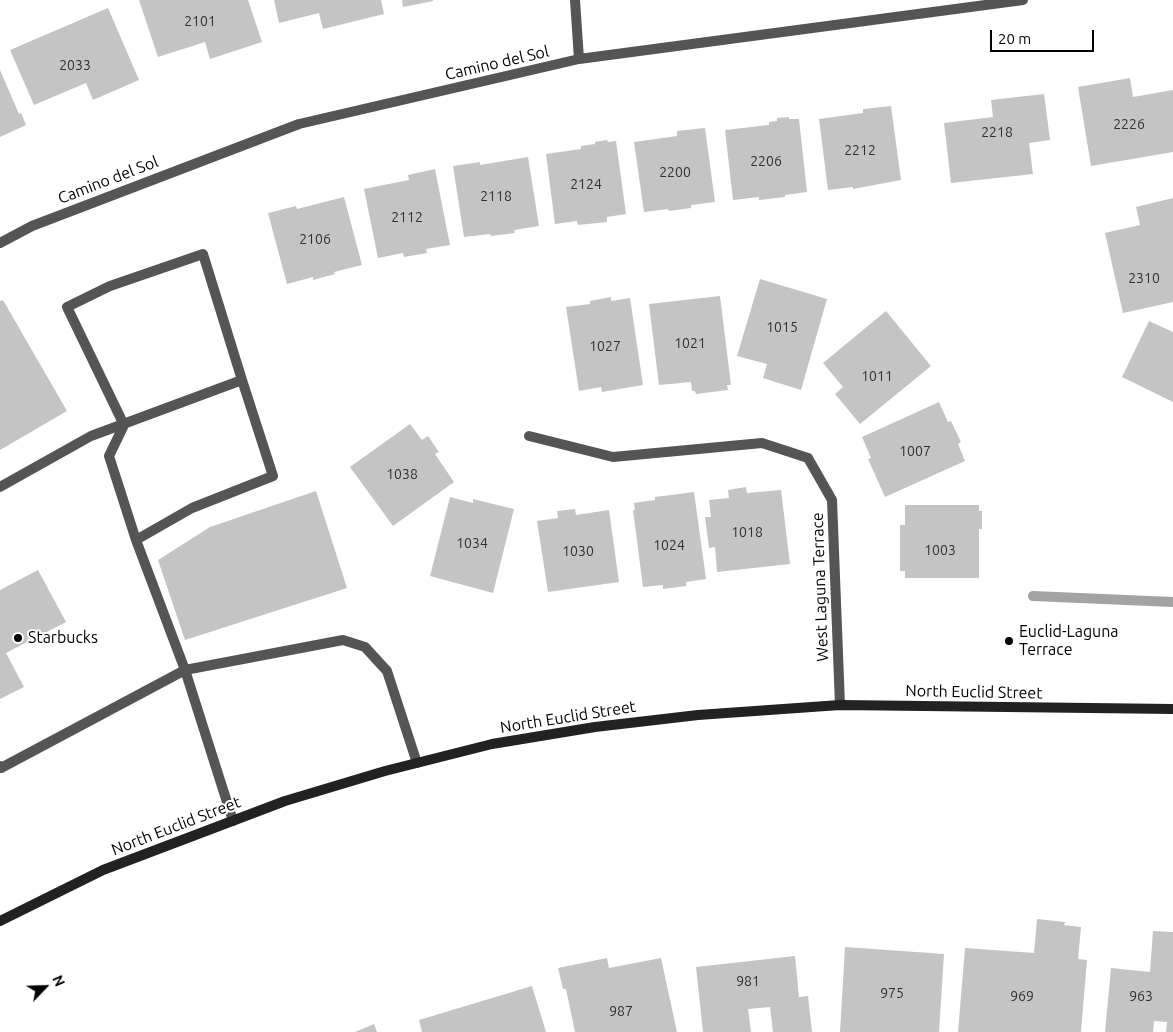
<!DOCTYPE html>
<html>
<head>
<meta charset="utf-8">
<style>
  body { margin:0 }
  #map { position:relative; width:1173px; height:1032px; overflow:hidden; background:#fff; font-family:Ubuntu,sans-serif }
  canvas { display:block }
  .north { position:absolute; left:20px; top:962px; width:50px; height:50px; -webkit-text-stroke:4px #fff; paint-order:stroke; rotate:66deg; font-size:14px; font-weight:700; line-height:20px; text-align:center; color:#000 }
  .north::after { content:''; display:block; margin:auto; width:18px; height:22px; background:#000; clip-path:polygon(50% 0,100% 100%,50% 72%,0 100%) }
  .scale { position:absolute; left:990px; top:30px; width:104px; height:22px; box-sizing:border-box; border:2px solid #000; border-top:0; padding-left:6px; font-size:15px; line-height:18px; white-space:nowrap; color:#000; -webkit-text-stroke:4px #fff; paint-order:stroke }
</style>
</head>
<body>
<div id="map">
<canvas width="1173" height="1032"></canvas>
<div class="north">N</div>
<div class="scale">20 m</div>
</div>
<script>
const c = document.querySelector('canvas').getContext('2d');
c.lineJoin = 'round';
function toPath(rows) {
  const path = new Path2D();
  for (const r of rows) {
    path.moveTo(r[0], r[1]);
    for (let i = 2; i < r.length; i += 2) path.lineTo(r[i], r[i + 1]);
  }
  return path;
}
function strokePath(path, color, width, dash) {
  c.strokeStyle = color;
  c.lineWidth = width;
  c.lineCap = dash ? 'butt' : 'round';
  c.setLineDash(dash || []);
  c.stroke(path);
}
function fillPath(path, color) {
  c.fillStyle = color;
  c.fill(path, 'evenodd');
}
function drawText(font, color, halo, rows, align = 'center') {
  c.font = font + ' Ubuntu,sans-serif';
  c.lineWidth = 4;
  c.setLineDash([]);
  c.textBaseline = 'middle';
  c.strokeStyle = halo;
  c.fillStyle = color;
  for (const [text, x, y, turn = 0] of rows) {
    c.save();
    c.translate(x, y);
    c.rotate((+turn || 0) * Math.PI / 180);
    c.textAlign = isNaN(turn) ? turn : align;
    if (halo) c.strokeText(text, 0, 0);
    c.fillText(text, 0, 0);
    c.restore();
  }
}
strokePath(toPath([
  [1033,596,1173,602]
]), '#a3a3a3', 10);
fillPath(toPath([
  [139,0,248,0,262,42,210,59,205,42,158,57],
  [274,0,381,0,384,14,323,29,319,13,279,23],
  [402,0,433,0,433,1,403,7],
  [108,8,139,80,93,100,86,83,34,105,10,50],
  [0,70,19,114,21,113,26,125,0,137],
  [1130,78,1133,97,1173,90,1173,152,1091,166,1078,87],
  [1044,94,1050,140,1029,143,1033,174,951,183,944,123,993,117,991,100],
  [891,106,901,180,853,189,853,187,828,190,819,119,863,113,863,109],
  [789,117,789,119,799,119,807,192,785,195,785,197,759,200,759,197,733,200,725,130,769,125,769,122,777,121,777,118],
  [705,128,715,202,691,205,691,208,669,211,668,209,644,212,634,142,677,136,677,131],
  [607,140,608,142,616,141,626,214,607,217,607,222,578,225,577,221,555,224,546,154,581,149,581,146,595,144,595,142],
  [528,157,539,226,514,230,515,233,491,236,490,234,464,237,453,166,480,162,480,165],
  [435,169,450,245,426,249,427,253,404,257,403,253,378,258,364,189,409,180,408,175],
  [344,197,362,265,334,272,335,274,313,280,313,277,287,284,268,213,296,206,297,209],
  [1173,198,1173,302,1123,313,1105,233,1140,225,1136,207],
  [760,279,827,299,801,390,763,378,767,364,737,356],
  [720,296,731,385,727,385,728,390,696,394,695,391,692,391,691,382,659,385,649,304],
  [611,297,611,301,630,298,643,385,602,392,601,387,579,391,566,307,590,304,590,301],
  [3,300,67,411,0,450,0,301],
  [886,311,931,366,860,424,835,394,843,387,823,363],
  [1149,321,1173,332,1173,402,1122,377],
  [939,402,948,422,951,421,961,442,958,444,965,461,885,497,868,459,871,458,862,437],
  [410,424,422,440,428,436,439,452,435,454,454,482,393,526,350,467],
  [746,487,747,493,781,490,790,564,717,572,715,547,709,548,705,517,711,517,709,500,729,498,728,490],
  [316,491,347,588,185,640,158,560,210,527],
  [694,492,706,579,686,582,686,586,663,589,663,585,643,587,633,510,635,510,634,503,655,500,655,497],
  [450,497,473,503,473,499,514,509,493,593,430,576],
  [905,505,979,505,979,511,982,511,982,529,979,529,979,578,905,578,905,571,900,571,900,525,905,525],
  [575,509,576,515,609,510,619,582,548,592,537,521,558,518,557,511],
  [38,570,66,622,6,653,24,687,0,699,0,590],
  [1037,919,1065,922,1064,925,1081,927,1078,959,1087,960,1081,1032,958,1032,965,948,1034,953],
  [1153,931,1173,932,1173,1032,1166,1032,1167,1022,1154,1021,1153,1032,1105,1032,1111,968,1150,972],
  [845,947,944,954,939,1032,840,1032],
  [795,956,799,997,808,996,812,1032,773,1032,770,1007,748,1009,751,1032,703,1032,696,967],
  [607,958,609,968,661,958,677,1032,575,1032,566,989,563,989,558,968],
  [532,986,546,1032,422,1032,419,1020],
  [374,1024,377,1032,355,1032]
]), '#c4c4c4');
strokePath(toPath([
  [0,487,91,436,242,380,273,476,192,508,136,540,185,670,233,821],
  [136,540,109,456,124,425,67,307,110,286,203,254,242,380],
  [0,766,1,768,185,670,343,640,365,647,387,671,417,763]
]), '#555', 10);
strokePath(toPath([
  [575,0,579,59],
  [0,243,32,226,299,124,579,59,1023,0],
  [529,436,613,457,762,443,808,458,832,500,840,705]
]), '#555', 10);
strokePath(toPath([
  [0,921,103,870,285,801,385,771,492,744,595,727,698,715,840,705,1173,709]
]), '#222', 10);
for (const [x, y, r, color] of [
  [18,638,5,"#000"],
  [1009,641,5,"#000"]
]) {
  const dot = new Path2D();
  dot.arc(x, y, r, 0, 2 * Math.PI);
  c.fillStyle = color;
  c.fill(dot);
  strokePath(dot, '#fff', 2);
}
drawText('14px', '#313131', null, [
  ["2101",200,21],
  ["2033",75,65],
  ["2226",1129,124],
  ["2218",997,132],
  ["2212",860,150],
  ["2206",766,161],
  ["2200",675,172],
  ["2124",586,184],
  ["2118",496,196],
  ["2112",407,217],
  ["2106",315,239],
  ["2310",1144,278],
  ["1015",782,327],
  ["1021",690,343],
  ["1027",605,346],
  ["1011",877,376],
  ["1007",915,451],
  ["1038",402,474],
  ["1018",747,532],
  ["1034",472,543],
  ["1024",669,545],
  ["1003",940,550],
  ["1030",578,551],
  ["981",748,981],
  ["975",892,993],
  ["969",1022,996],
  ["963",1141,996],
  ["987",621,1011]
]);
drawText('16px', '#000', '#fff', [
  ["Camino del Sol",497,63,-13],
  ["Camino del Sol",108,180,-21],
  ["West Laguna Terrace",820,587,-92],
  ["North Euclid Street",974,692,1],
  ["North Euclid Street",568,717,-9],
  ["North Euclid Street",176,826,-21]
]);
drawText('16px', '#000', '#fff', [
  ["Euclid-Laguna",1019,632],
  ["Terrace",1019,650],
  ["Starbucks",28,638]
], 'left');
</script>
</body>
</html>
